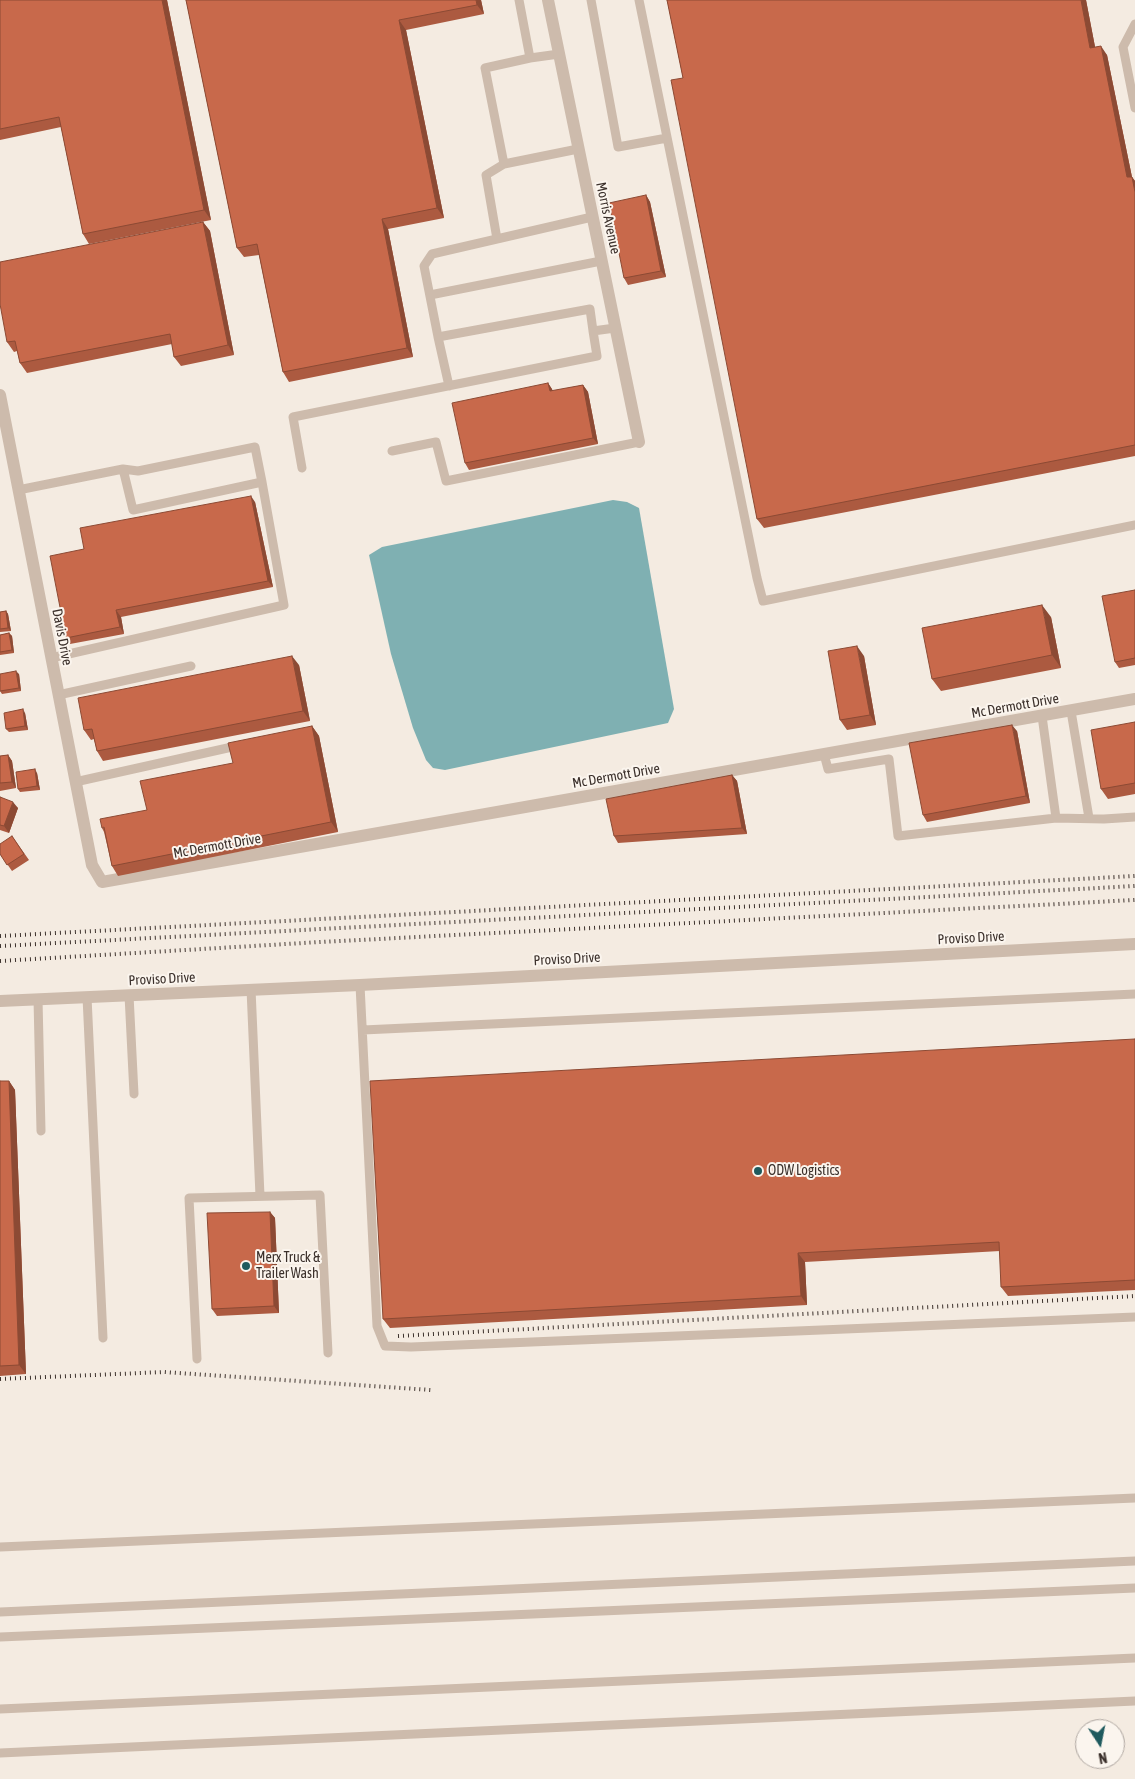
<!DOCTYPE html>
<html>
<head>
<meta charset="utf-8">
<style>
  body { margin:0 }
  #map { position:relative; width:1135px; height:1779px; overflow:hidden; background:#f4ebe1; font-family:"Asap Condensed",sans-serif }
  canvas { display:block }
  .north { position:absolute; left:1075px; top:1719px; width:50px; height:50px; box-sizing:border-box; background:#fbf5ee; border:1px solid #aea6a0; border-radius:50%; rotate:169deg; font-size:14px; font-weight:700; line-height:20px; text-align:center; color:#3b302b }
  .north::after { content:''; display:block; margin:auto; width:18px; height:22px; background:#1f5a5e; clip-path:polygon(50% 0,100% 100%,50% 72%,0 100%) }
</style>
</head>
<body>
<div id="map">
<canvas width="1135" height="1779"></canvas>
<div class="north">N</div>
</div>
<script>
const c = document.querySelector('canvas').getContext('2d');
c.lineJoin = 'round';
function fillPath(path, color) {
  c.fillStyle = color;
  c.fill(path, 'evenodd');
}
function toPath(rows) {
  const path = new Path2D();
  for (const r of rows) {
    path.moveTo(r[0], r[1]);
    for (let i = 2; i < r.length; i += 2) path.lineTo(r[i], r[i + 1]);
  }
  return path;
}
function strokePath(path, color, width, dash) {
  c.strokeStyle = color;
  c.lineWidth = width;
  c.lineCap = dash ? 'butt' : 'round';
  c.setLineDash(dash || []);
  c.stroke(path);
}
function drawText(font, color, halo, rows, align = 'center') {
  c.font = font + ' "Asap Condensed",sans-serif';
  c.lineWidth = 4;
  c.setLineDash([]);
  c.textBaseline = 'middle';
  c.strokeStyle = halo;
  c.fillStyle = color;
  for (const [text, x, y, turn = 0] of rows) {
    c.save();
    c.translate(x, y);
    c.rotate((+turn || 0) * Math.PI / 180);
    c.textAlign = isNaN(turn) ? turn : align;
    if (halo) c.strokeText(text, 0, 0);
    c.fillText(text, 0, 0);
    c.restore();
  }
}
fillPath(toPath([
  [613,500,627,502,639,508,674,709,668,723,445,770,433,768,426,760,413,728,391,654,369,555,382,547]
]), '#7fb0b2');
strokePath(toPath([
  [519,0,530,58,559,54],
  [591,0,618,147,667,138],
  [639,0,757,578,763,601,1135,525],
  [1135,24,1123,47,1135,108],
  [530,58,485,68,504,164,578,149],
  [592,217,432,254,424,266,438,337,590,309,593,331],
  [497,239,486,175,504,164],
  [430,295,601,261],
  [438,337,449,386],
  [392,451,436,442,446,481,639,442],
  [302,468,293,417,597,356,593,331,615,328],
  [18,490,123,469,138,471,255,447,262,482,133,510,123,469],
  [51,658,284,605,262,482],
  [58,695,191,666],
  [1071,711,1089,818],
  [1042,716,1056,818],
  [824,754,828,769,889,759,898,836,1056,818,1104,819,1135,817],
  [75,782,241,745],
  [360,985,377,1326,385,1346,411,1347,1135,1317],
  [251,989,260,1196],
  [129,995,134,1094],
  [87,997,103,1338],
  [38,999,41,1131],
  [363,1030,1135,994],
  [197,1359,189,1198,320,1195,328,1353],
  [0,1547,1135,1498],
  [0,1612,1135,1561],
  [0,1637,1135,1588],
  [0,1709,1135,1658],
  [0,1753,1135,1701]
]), '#cdbbac', 9);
strokePath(toPath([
  [548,0,639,442],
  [0,395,92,865,102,882,1135,699],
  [0,1001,360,985,1135,944]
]), '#cdbbac', 12);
strokePath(toPath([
  [0,936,1135,876],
  [0,946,1135,886],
  [0,961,320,942,1135,900],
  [398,1336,1135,1296],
  [0,1379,164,1372,431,1390]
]), '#3b302b', 4, [1, 4]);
fillPath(toPath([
  [0,0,167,0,211,220,89,244,83,234,61,127,0,140],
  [186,0,481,0,484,14,406,30,444,218,388,229,413,357,289,382,283,372,259,255,244,257,237,248],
  [667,0,1086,0,1095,47,1107,55,1132,177,1135,181,1135,456,764,528,757,519,683,78],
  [646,195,650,202,666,277,628,285,624,278],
  [203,222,210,231,234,355,181,366,174,357,172,344,27,373,20,363,17,351,14,352,7,342],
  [548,383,553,391,583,385,588,392,598,444,469,470,465,463],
  [255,502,273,587,121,617,124,634,70,644,66,638,84,549],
  [1135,590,1135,665,1119,668,1115,662],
  [6,611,8,614,11,631,0,632,0,612],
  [1051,617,1061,668,941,691,932,679],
  [9,633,12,636,14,653,0,655,0,635],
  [864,656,876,725,847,730,840,720],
  [299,665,310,721,103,761,97,751,94,739,91,740,84,730],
  [19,674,21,691,2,694,0,691],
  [25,713,28,730,9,732,6,729],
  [1135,722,1135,794,1108,799,1101,789],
  [312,726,319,736,338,832,118,876,112,866,104,832,102,828,147,810],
  [1017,731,1030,803,927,822,923,815],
  [8,755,12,761,16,788,0,791,0,756],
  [37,773,40,790,20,792,18,789],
  [732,775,737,781,747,834,618,843,614,836],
  [0,797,18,808,9,833,0,830],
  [12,836,29,860,12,871,0,854],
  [1135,1039,1135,1290,1008,1296,1001,1287,1000,1251,805,1262,807,1305,390,1328,383,1319],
  [0,1081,9,1081,15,1090,26,1374,0,1376],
  [270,1212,275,1218,279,1313,217,1316,212,1309]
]), '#ac5a40');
fillPath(toPath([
  [162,0,167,0,211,220,204,210],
  [476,0,481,0,484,14,477,5],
  [1081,0,1086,0,1097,57,1090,48],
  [399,20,406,30,444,218,437,208],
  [1101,46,1107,55,1134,187,1127,177],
  [1132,177,1135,181,1135,192],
  [646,195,650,202,666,277,661,271],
  [382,219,388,229,413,357,407,348],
  [203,222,210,231,234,355,228,345],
  [548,383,552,389,554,398,550,391],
  [583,385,588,392,598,444,593,438],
  [251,496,255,502,273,587,268,581],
  [1042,605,1051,617,1061,668,1052,655],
  [116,610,121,617,124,634,120,627],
  [6,611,8,614,11,631,8,628],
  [9,633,12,636,14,653,12,650],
  [857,646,864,656,876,725,870,715],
  [292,656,299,665,310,721,303,711],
  [16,671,19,674,21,691,19,688],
  [23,709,25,713,28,730,25,726],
  [1012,725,1017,731,1030,803,1026,796],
  [312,726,319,736,338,832,331,822],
  [8,755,12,761,16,788,12,782],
  [35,769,37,773,40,790,37,786],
  [732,775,737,781,747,834,742,828],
  [13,802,18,808,9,833,4,826],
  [9,1081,15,1090,26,1374,19,1365],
  [270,1212,275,1218,279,1313,274,1306],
  [798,1253,805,1262,807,1305,801,1296]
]), '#8c4a34');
const building = toPath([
  [0,0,162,0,204,210,83,234,59,117,0,129,0,0],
  [186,0,476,0,477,5,399,20,437,208,382,219,407,348,283,372,257,244,237,248,186,0],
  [667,0,1081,0,1090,48,1101,46,1127,177,1132,177,1135,192,1135,445,757,519,671,80,683,78,667,0],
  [646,195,661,271,624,278,609,203,646,195],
  [203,222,228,345,174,357,170,334,20,363,15,341,7,342,0,304,0,262,203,222],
  [548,383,550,391,583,385,593,438,465,463,452,403,548,383],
  [251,496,268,581,116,610,120,627,66,638,50,556,84,549,80,528,251,496],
  [1135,590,1135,658,1115,662,1102,596,1135,590],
  [1042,605,1052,655,932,679,922,628,1042,605],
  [6,611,8,628,0,629,0,612,6,611],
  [9,633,12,650,0,652,0,635,9,633],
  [857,646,870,715,840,720,828,651,857,646],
  [292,656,303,711,97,751,92,729,84,730,78,698,292,656],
  [16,671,19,688,0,691,0,674,16,671],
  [23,709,25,726,6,729,4,713,23,709],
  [1135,722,1135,783,1101,789,1091,730,1135,722],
  [1012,725,1026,796,923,815,909,743,1012,725],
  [312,726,331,822,112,866,104,827,102,828,100,819,147,810,140,781,233,763,228,743,312,726],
  [8,755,12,782,0,783,0,756,8,755],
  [35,769,37,786,18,789,16,772,35,769],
  [732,775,742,828,614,836,606,799,732,775],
  [0,797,13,802,4,826,0,825,0,797],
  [12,836,24,854,7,865,0,854,0,844,12,836],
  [1135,1039,1135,1280,1001,1287,999,1242,798,1253,801,1296,383,1319,370,1081,1135,1039],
  [0,1081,9,1081,19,1365,0,1366,0,1081],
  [270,1212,274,1306,212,1309,207,1213,270,1212]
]);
fillPath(building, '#c8694b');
strokePath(building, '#8c4a34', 1);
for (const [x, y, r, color] of [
  [758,1171,5,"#1f5a5e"],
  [246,1266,5,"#1f5a5e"]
]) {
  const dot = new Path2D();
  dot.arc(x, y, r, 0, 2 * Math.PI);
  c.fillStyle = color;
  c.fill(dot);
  strokePath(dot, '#fbf5ee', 2);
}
drawText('14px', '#3b302b', '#fbf5ee', [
  ["Morris Avenue",608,218,78],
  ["Davis Drive",62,637,79],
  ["Mc Dermott Drive",1015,706,-10],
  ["Mc Dermott Drive",616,776,-10],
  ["Mc Dermott Drive",217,846,-10],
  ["Proviso Drive",971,938,-3],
  ["Proviso Drive",567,959,-3],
  ["Proviso Drive",162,979,-3]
]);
drawText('14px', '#3b302b', '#fbf5ee', [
  ["ODW Logistics",768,1171],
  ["Merx Truck &",256,1258],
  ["Trailer Wash",256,1274]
], 'left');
</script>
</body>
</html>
